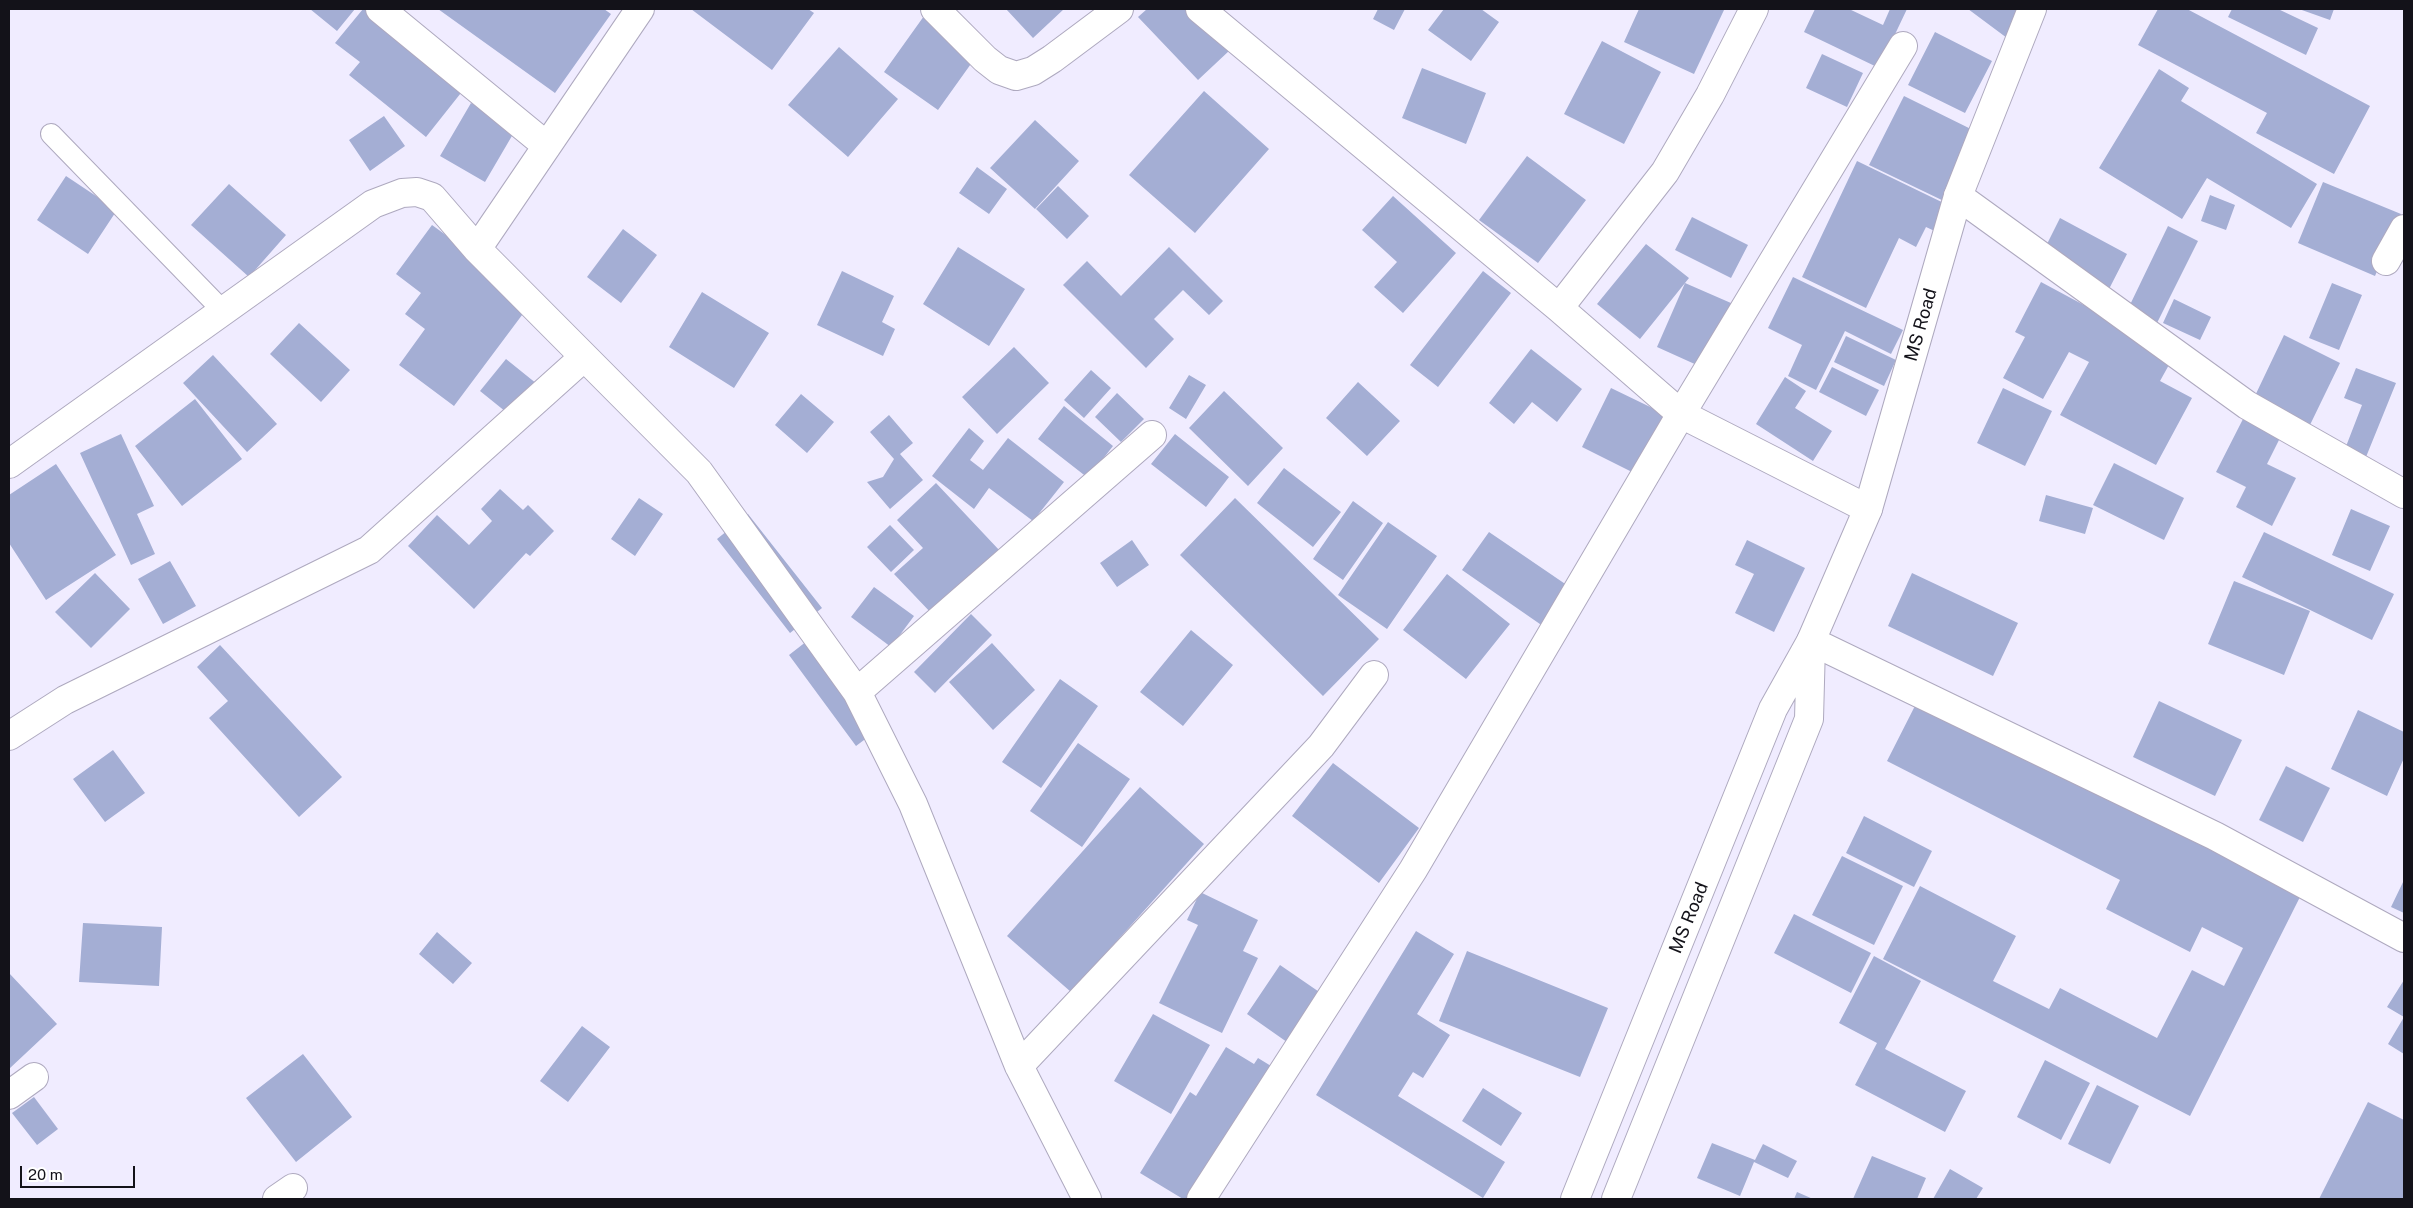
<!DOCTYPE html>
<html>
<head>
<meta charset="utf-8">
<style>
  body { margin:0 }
  #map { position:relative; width:2413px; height:1208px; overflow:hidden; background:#f0ecff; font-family:"Public Sans",sans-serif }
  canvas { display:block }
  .frame { position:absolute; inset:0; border:10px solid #131219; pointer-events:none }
  .scale { position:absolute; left:20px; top:1166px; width:115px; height:22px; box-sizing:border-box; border:2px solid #131219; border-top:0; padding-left:6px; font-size:15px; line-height:18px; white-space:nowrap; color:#131219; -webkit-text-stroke:4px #fff; paint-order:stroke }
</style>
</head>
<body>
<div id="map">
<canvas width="2413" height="1208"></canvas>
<div class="frame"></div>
<div class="scale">20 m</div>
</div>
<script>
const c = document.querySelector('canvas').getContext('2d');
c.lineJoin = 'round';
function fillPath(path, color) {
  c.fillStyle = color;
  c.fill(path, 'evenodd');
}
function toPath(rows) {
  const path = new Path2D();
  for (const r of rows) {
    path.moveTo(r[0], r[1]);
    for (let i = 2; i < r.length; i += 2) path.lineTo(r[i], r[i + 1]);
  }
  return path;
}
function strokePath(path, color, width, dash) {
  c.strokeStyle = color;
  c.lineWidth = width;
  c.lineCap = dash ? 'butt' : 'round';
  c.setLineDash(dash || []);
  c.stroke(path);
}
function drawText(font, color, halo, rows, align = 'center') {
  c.font = font + ' "Public Sans",sans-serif';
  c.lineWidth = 4.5;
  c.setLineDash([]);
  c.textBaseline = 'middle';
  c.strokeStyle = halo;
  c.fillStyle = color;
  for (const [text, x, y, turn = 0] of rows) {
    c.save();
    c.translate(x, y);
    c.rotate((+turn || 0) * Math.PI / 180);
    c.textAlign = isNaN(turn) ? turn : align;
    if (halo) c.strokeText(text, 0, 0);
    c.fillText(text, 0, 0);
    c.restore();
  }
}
fillPath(toPath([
  [310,9,355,9,337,31],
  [363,9,385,9,472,79,426,137,349,75,360,62,335,43],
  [438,9,604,9,611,14,555,93],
  [691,9,808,9,814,13,772,70],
  [929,9,983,47,938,110,884,72],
  [1006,9,1064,9,1033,38],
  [1147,9,1191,9,1230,50,1198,80,1138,17],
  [1378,9,1405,9,1394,30,1373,19],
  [1444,9,1481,9,1499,22,1471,61,1428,30],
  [1639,9,1724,10,1694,74,1624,42],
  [1815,9,1849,9,1883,25,1890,9,1907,9,1879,68,1804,32],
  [1968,9,2026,9,2007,38],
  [2158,9,2187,9,2370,106,2334,174,2256,133,2267,113,2138,45],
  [2232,9,2278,9,2318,28,2306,55,2228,17],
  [2299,9,2334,9,2330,20],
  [1935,32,1992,61,1965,113,1908,85],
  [1602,41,1661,72,1624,144,1564,114],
  [839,47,898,99,848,157,788,105],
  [1822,54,1863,73,1847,107,1806,88],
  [1422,68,1486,93,1466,144,1402,118],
  [2159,69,2189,88,2181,101,2317,184,2291,228,2207,178,2182,219,2099,168],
  [1204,91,1269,149,1195,233,1129,175],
  [1904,96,1981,134,1948,203,1869,165],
  [471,103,516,129,485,182,440,156],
  [384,116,405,146,370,171,349,140],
  [1035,120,1079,161,1035,209,990,168],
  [1527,156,1586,200,1538,263,1479,220],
  [1857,161,1954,208,1941,234,1926,227,1916,247,1899,238,1866,308,1802,277],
  [977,167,1007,189,989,214,959,193],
  [66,176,117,210,88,254,37,220],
  [2323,182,2401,214,2375,276,2298,243],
  [229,184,286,235,249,277,191,225],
  [1058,186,1089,216,1067,239,1036,209],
  [2210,195,2235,205,2226,230,2201,221],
  [1393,196,1456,253,1403,313,1374,287,1397,262,1362,230],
  [1692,217,1748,245,1731,278,1675,250],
  [2060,218,2127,254,2108,291,2041,256],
  [432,225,534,299,454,406,399,365,425,329,405,314,421,293,396,274],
  [2168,226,2198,241,2156,325,2127,311],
  [623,229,657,255,621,303,587,277],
  [1646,244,1689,278,1640,339,1597,304],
  [958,247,1025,289,989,346,923,304],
  [1169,247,1223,301,1209,315,1183,290,1154,319,1174,339,1146,368,1063,285,1087,261,1121,296],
  [842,271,894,296,882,322,895,329,883,356,817,325],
  [1483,271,1511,293,1438,387,1410,365],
  [1793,277,1903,330,1891,354,1845,331,1816,390,1788,376,1802,345,1768,328],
  [2041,282,2175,354,2160,381,2192,398,2156,465,2060,415,2089,362,2069,352,2043,399,2003,378,2025,337,2015,332],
  [1685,283,1747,310,1719,375,1657,347],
  [2332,283,2362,295,2339,350,2309,338],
  [702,292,769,333,734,388,669,347],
  [2174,299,2211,317,2200,340,2163,323],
  [299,323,350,370,321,402,270,354],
  [2284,335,2340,363,2309,427,2253,400],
  [1846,336,1896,360,1884,386,1834,362],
  [1014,347,1049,383,997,434,962,397],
  [1531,349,1582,389,1557,422,1532,402,1514,424,1489,403],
  [213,355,277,424,247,452,183,383],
  [506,359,537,384,511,416,480,391],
  [1832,367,1879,390,1866,416,1819,392],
  [2356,368,2396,383,2366,457,2345,449,2362,405,2344,398],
  [1091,370,1111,388,1084,418,1064,400],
  [1189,375,1206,385,1186,419,1169,408],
  [1785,377,1806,391,1795,408,1832,431,1813,461,1756,424],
  [1358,382,1400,421,1367,456,1326,418],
  [1611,388,1673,418,1644,478,1582,447],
  [2003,388,2052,411,2025,466,1977,443],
  [1224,391,1283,448,1248,486,1189,428],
  [1117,393,1144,419,1121,442,1095,417],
  [801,394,834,422,807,453,775,425],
  [195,399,242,459,182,506,135,446],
  [1064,406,1113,446,1088,478,1038,439],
  [889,415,913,443,900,454,923,480,890,509,867,482,883,477,894,459,870,432],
  [2243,419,2280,438,2267,464,2296,478,2272,526,2236,507,2246,487,2216,472],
  [969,428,984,441,970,460,983,470,1008,438,1064,482,1033,521,989,488,974,509,932,476],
  [121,434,154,506,137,514,155,554,131,565,80,453],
  [1175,434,1229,477,1206,507,1151,464],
  [2114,463,2184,498,2164,540,2093,505],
  [56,464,116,555,46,600,9,543,9,495],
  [1284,468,1341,512,1313,547,1257,503],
  [936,483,1000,551,933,615,894,574,923,548,897,520],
  [500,489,523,510,528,505,554,531,530,556,526,553,474,609,408,546,437,515,469,545,492,521,481,509],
  [2046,495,2093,508,2085,534,2039,521],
  [639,498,663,514,635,556,611,539],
  [1235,498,1379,639,1323,696,1180,555],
  [1353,501,1383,523,1343,580,1313,559],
  [2351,509,2390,526,2370,571,2332,555],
  [748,514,822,608,790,633,717,539],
  [1388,522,1437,556,1387,629,1338,595],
  [890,525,914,550,891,572,867,547],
  [1489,532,1577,592,1550,631,1462,570],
  [2264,532,2394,594,2372,640,2242,577],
  [1132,540,1149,565,1117,587,1100,563],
  [1747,540,1805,568,1774,632,1735,613,1754,574,1735,565],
  [170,561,196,606,163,624,138,579],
  [95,573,130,609,91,648,55,612],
  [1912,573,2018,623,1993,676,1888,626],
  [1447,574,1510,624,1466,679,1403,630],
  [2234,581,2310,611,2284,675,2208,644],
  [874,587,914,616,891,647,851,617],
  [971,614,992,635,935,693,914,672],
  [1191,630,1233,665,1183,726,1140,692],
  [816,634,884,725,856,746,789,655],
  [992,643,1035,690,993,730,949,682],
  [220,645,342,777,299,817,209,718,228,701,197,667],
  [1060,679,1098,706,1041,788,1002,762],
  [1920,696,2303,891,2190,1116,1883,959,1920,886,2016,936,1993,981,2049,1009,2060,988,2157,1038,2192,970,2224,986,2243,948,2202,927,2190,952,2106,909,2120,880,1887,761],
  [2159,701,2242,740,2215,796,2133,757],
  [2358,710,2404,732,2404,758,2387,796,2331,769],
  [1078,743,1130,779,1082,847,1030,811],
  [113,750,145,793,105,822,73,779],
  [1333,763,1419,828,1379,883,1292,816],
  [2286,766,2330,788,2303,842,2259,820],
  [1140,787,1204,844,1071,992,1007,936],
  [1864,816,1932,851,1914,887,1846,853],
  [1842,856,1903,886,1874,945,1812,915],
  [2404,880,2404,913,2391,907],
  [1200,892,1258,920,1243,951,1258,958,1222,1033,1159,1003,1198,925,1187,920],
  [1794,914,1871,953,1851,993,1774,953],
  [83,923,162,927,159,986,79,982],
  [1416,931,1454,954,1417,1014,1450,1035,1423,1078,1413,1072,1398,1096,1505,1162,1483,1198,1316,1095],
  [437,932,472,963,453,984,419,954],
  [1467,951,1608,1008,1580,1077,1439,1021],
  [1874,956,1921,981,1885,1049,1966,1091,1945,1132,1855,1085,1877,1043,1839,1023],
  [1280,965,1328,998,1294,1047,1247,1014],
  [9,973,57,1024,9,1069],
  [2404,980,2404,1054,2388,1044,2404,1017,2387,1007],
  [1153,1014,1210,1045,1171,1114,1114,1081],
  [582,1026,610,1047,568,1102,540,1081],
  [1226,1047,1254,1064,1258,1058,1289,1077,1214,1199,1183,1199,1140,1173,1190,1092,1196,1096],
  [303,1054,352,1117,296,1162,246,1098],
  [2045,1060,2090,1083,2061,1140,2017,1117],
  [2097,1085,2139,1106,2110,1164,2068,1144],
  [1483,1088,1522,1113,1501,1146,1462,1121],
  [34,1097,58,1129,37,1145,12,1113],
  [2368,1102,2404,1120,2404,1199,2319,1199],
  [1712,1143,1755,1160,1763,1144,1797,1161,1788,1178,1754,1162,1740,1196,1697,1178],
  [1872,1156,1926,1178,1917,1199,1853,1199],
  [1950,1169,1983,1188,1976,1199,1933,1199],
  [1797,1192,1813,1199,1794,1199]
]), '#a4aed4');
const lane = toPath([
  [51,134,223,311]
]);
const street = toPath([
  [380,9,547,146],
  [935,9,985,59,999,70,1016,76,1033,71,1052,59,1119,9],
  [1200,9,1559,308,1681,414,1868,509],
  [1958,196,2247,405,2404,494],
  [477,249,640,9],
  [2386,261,2404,229],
  [1559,308,1665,172,1710,95,1754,9],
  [9,464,373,204,402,193,417,192,432,197,477,249,699,472,857,692,913,804,1019,1066,1087,1199],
  [1811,641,2215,836,2404,938],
  [857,692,1152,435],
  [9,736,65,700,369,550,584,357],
  [1019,1066,1321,746,1374,675],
  [9,1095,34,1077],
  [277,1199,293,1188],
  [1201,1199,1413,870,1681,414,1903,46]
]);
const highway = toPath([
  [1575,1199,1773,709,1811,641,1868,509,1958,196,2032,9],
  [1616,1199,1809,719,1811,645]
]);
strokePath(lane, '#aea9bf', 22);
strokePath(street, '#aea9bf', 30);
strokePath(highway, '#aea9bf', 30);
strokePath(lane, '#fff', 20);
strokePath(street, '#fff', 28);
strokePath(highway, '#fff', 28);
drawText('18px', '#131219', '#fff', [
  ["MS Road",1921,325,-74],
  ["MS Road",1689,918,-68]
]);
</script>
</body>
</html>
